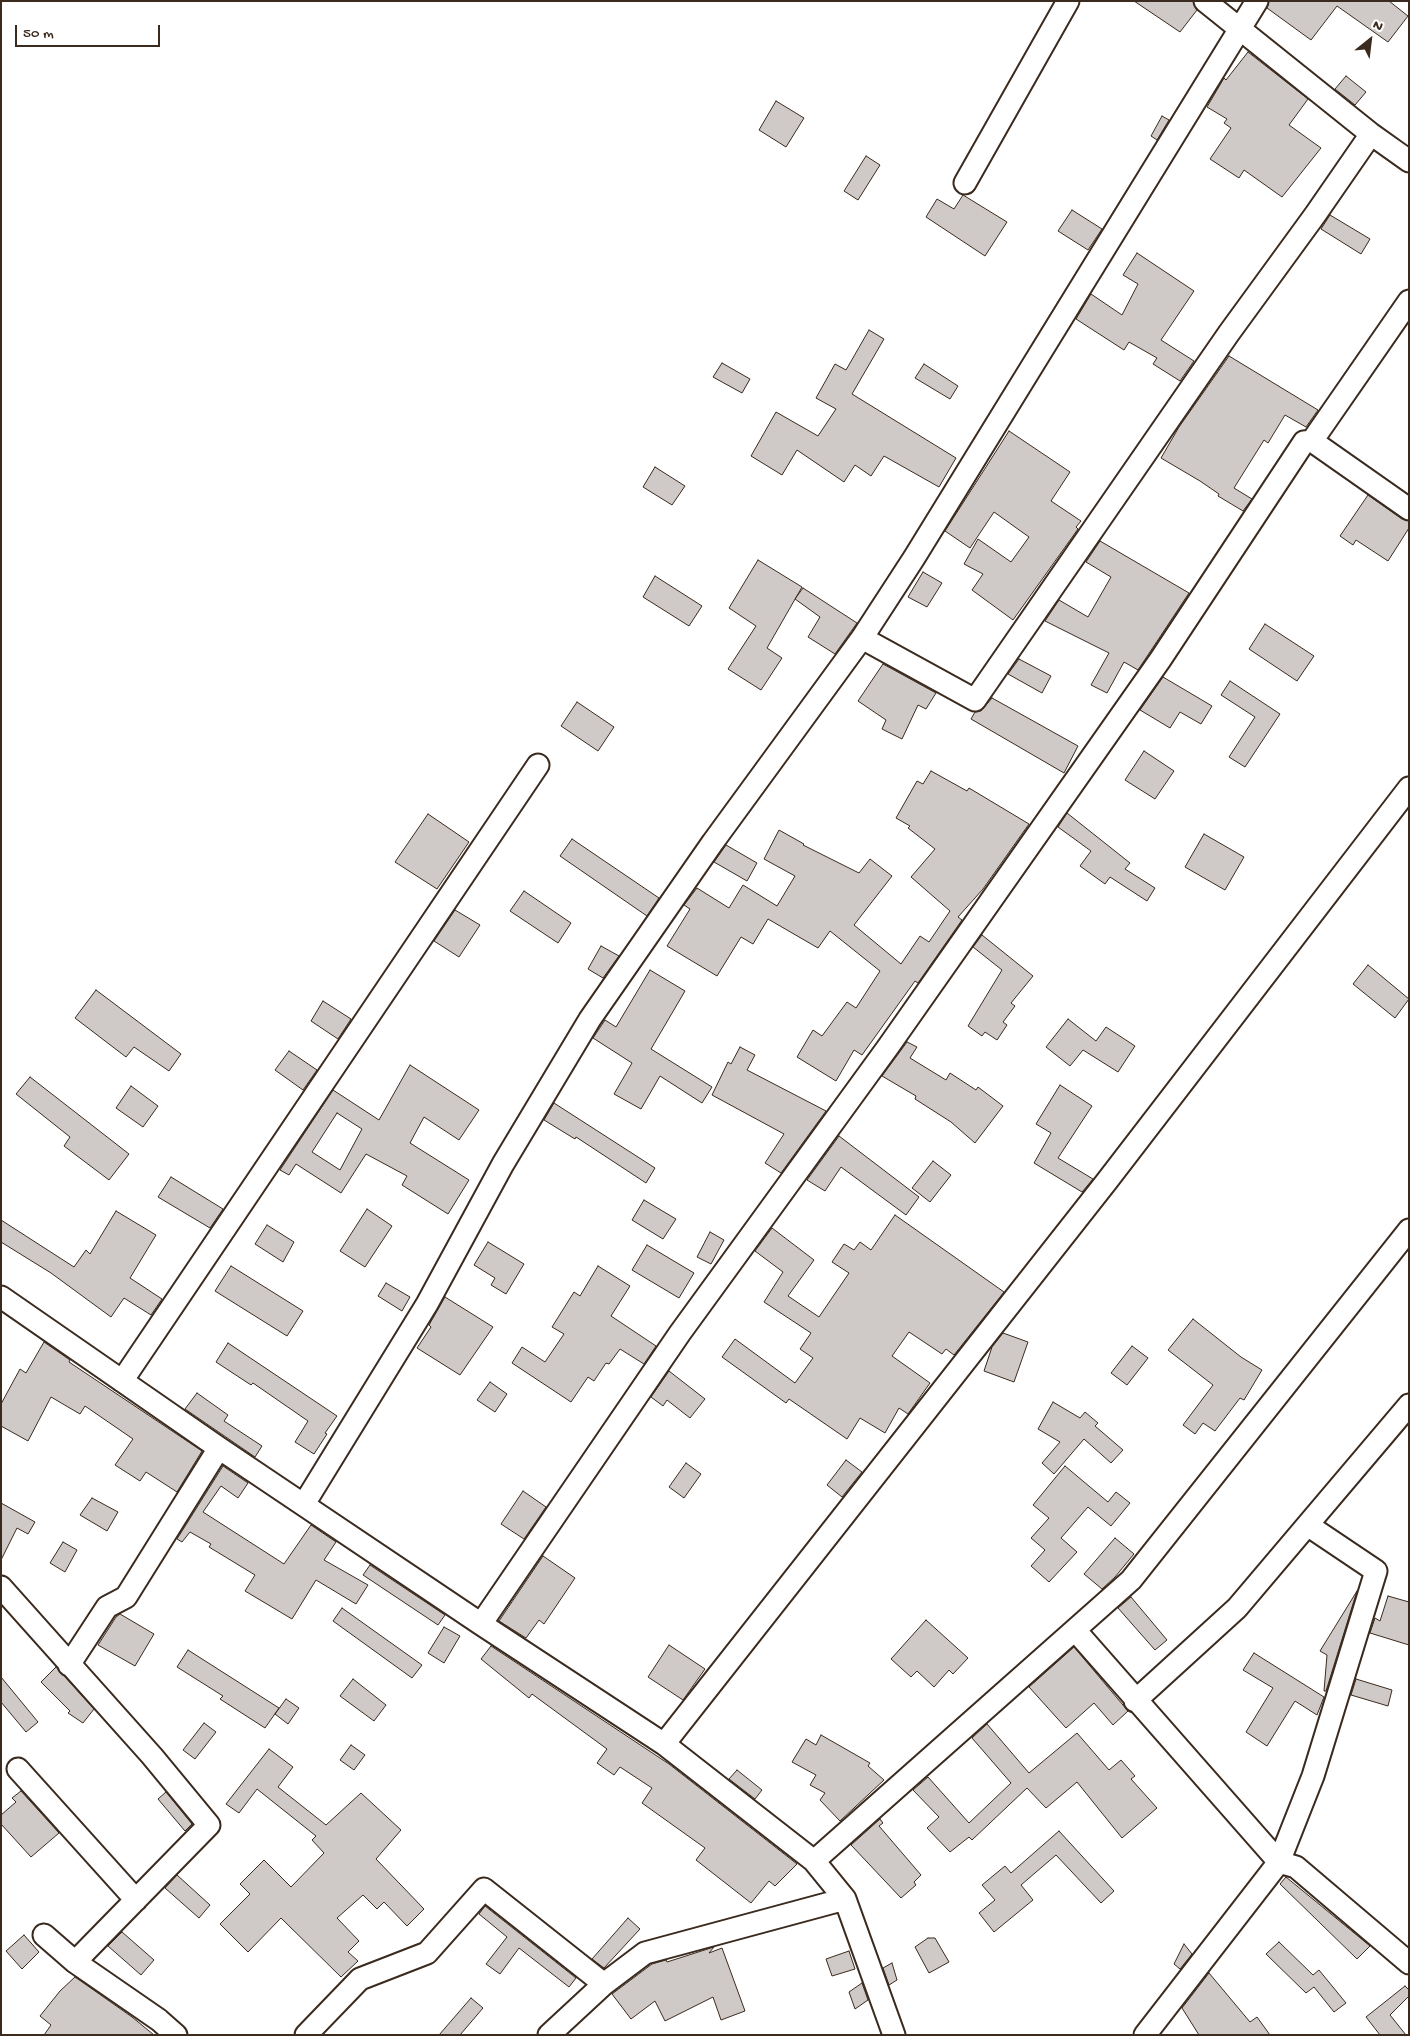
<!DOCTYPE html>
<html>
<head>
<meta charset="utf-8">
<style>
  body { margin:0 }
  #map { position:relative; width:1410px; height:2036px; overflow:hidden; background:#fff; font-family:"Gochi Hand",sans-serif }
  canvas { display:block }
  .frame { position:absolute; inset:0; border:2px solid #3b2a1e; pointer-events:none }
  .north { position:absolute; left:1345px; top:15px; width:50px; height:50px; -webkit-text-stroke:4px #fff; paint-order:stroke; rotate:29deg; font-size:14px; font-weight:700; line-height:20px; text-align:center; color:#3b2a1e }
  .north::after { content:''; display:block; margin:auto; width:18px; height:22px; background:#3b2a1e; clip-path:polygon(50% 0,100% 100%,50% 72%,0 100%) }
  .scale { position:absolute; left:15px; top:25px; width:145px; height:22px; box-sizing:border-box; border:2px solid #3b2a1e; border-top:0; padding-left:6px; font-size:15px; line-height:18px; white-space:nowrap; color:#3b2a1e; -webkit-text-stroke:4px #fff; paint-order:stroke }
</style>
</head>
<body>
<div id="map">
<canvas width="1410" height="2036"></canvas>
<div class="frame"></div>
<div class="north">N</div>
<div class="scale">50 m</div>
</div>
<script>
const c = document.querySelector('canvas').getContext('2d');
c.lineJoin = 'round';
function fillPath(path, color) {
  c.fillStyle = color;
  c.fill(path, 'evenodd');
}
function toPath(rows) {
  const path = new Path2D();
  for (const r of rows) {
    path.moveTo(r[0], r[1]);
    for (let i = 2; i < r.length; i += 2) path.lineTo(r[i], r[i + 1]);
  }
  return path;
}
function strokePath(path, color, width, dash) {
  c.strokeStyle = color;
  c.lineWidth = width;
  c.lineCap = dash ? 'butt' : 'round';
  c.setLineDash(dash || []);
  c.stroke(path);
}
const building = toPath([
  [1134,1,1193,1,1197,10,1180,32,1134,1],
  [1269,1,1389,1,1408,16,1388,42,1337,6,1311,40,1267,8,1269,1],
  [1248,52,1308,99,1289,125,1321,148,1282,197,1244,170,1239,178,1210,159,1231,128,1224,123,1227,119,1207,107,1224,78,1226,80,1248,52],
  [1346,76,1366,92,1355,105,1335,89,1346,76],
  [776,101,804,118,786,147,759,130,776,101],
  [1162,116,1169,120,1157,140,1151,136,1162,116],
  [866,156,880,165,858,200,844,191,866,156],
  [963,195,1007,222,985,256,926,217,937,199,954,209,963,195],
  [1072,210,1102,229,1088,250,1058,231,1072,210],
  [1330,215,1370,239,1361,254,1321,229,1330,215],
  [1137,253,1194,291,1161,340,1194,361,1180,381,1153,364,1157,358,1129,342,1124,350,1076,319,1091,294,1122,315,1138,284,1123,275,1137,253],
  [869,330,884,339,852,394,956,458,939,487,884,456,871,476,855,465,844,482,797,450,782,475,751,456,776,412,818,436,836,409,816,398,835,364,846,370,869,330],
  [1229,356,1318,410,1306,427,1285,415,1268,443,1264,440,1234,488,1252,499,1243,511,1218,496,1219,494,1200,481,1161,458,1179,427,1229,356],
  [722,363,750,379,742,393,713,377,722,363],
  [924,364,958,386,950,399,915,378,924,364],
  [1009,431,1070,472,1051,501,1081,521,1076,527,1078,529,1013,620,972,590,983,574,964,564,978,539,1011,562,1029,537,994,512,970,548,945,531,1009,431],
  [655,467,685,486,672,505,643,487,655,467],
  [1368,495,1402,519,1409,521,1409,528,1388,561,1356,540,1353,545,1340,536,1368,495],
  [1100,541,1189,593,1138,670,1124,662,1107,693,1091,685,1109,653,1045,621,1059,600,1088,617,1111,577,1086,562,1100,541],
  [758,560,802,587,767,648,782,658,761,690,728,669,756,626,729,608,758,560],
  [923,572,942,583,927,607,908,597,923,572],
  [655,576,702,606,689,626,643,597,655,576],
  [803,588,857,623,835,654,808,637,820,617,795,599,803,588],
  [1265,624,1314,656,1297,681,1249,649,1265,624],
  [1019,659,1051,676,1042,693,1008,674,1019,659],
  [883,664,936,693,926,709,918,705,902,739,882,729,886,720,858,701,883,664],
  [1163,677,1212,706,1201,724,1180,712,1170,728,1140,710,1163,677],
  [1230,681,1280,714,1245,767,1229,757,1255,717,1221,695,1230,681],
  [992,698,1078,746,1064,773,971,719,975,712,981,711,992,698],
  [577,702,614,727,598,751,561,726,577,702],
  [1144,751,1174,771,1155,799,1125,780,1144,751],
  [931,771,967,791,969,788,1029,824,983,889,958,917,962,920,918,983,915,981,862,1055,854,1050,836,1081,797,1057,813,1030,822,1036,847,1002,856,1008,880,971,830,931,818,948,768,919,753,944,741,937,717,976,667,946,690,909,684,905,697,888,729,908,743,885,777,906,795,876,764,859,779,830,804,844,803,845,859,873,870,859,892,876,854,925,901,964,920,936,929,942,950,911,911,877,935,849,908,828,910,826,896,818,917,781,923,784,931,771],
  [1067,813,1130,863,1125,869,1155,888,1147,901,1110,877,1105,884,1080,866,1091,851,1058,827,1067,813],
  [428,814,469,842,437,889,395,862,428,814],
  [1204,834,1244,857,1225,890,1185,867,1204,834],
  [572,839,659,898,647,916,560,856,572,839],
  [726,845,757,863,747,881,714,862,726,845],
  [524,891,571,923,558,943,510,911,524,891],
  [455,910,480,925,459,957,434,941,455,910],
  [982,935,1033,976,1011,1003,1015,1006,1003,1022,1007,1025,997,1040,985,1032,982,1036,968,1026,1002,970,973,947,982,935],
  [601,946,619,956,603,978,588,969,601,946],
  [1368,965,1409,999,1395,1018,1353,984,1368,965],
  [650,970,685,991,651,1049,712,1087,702,1103,660,1076,641,1109,614,1094,632,1063,593,1038,605,1020,616,1027,650,970],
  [96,990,181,1054,169,1071,134,1047,126,1057,75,1018,96,990],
  [323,1001,351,1019,338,1039,311,1021,323,1001],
  [1068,1019,1096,1041,1106,1027,1135,1046,1118,1072,1083,1050,1070,1066,1046,1047,1068,1019],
  [907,1042,917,1047,910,1058,946,1080,950,1073,976,1090,978,1087,1003,1106,975,1143,951,1122,915,1099,916,1096,882,1076,907,1042],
  [740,1047,755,1055,747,1070,826,1111,781,1173,765,1163,784,1134,712,1095,728,1062,731,1064,740,1047],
  [289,1051,317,1070,303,1090,275,1070,289,1051],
  [410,1065,479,1110,459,1140,424,1117,410,1143,469,1180,448,1214,402,1185,407,1176,366,1154,341,1193,296,1164,289,1175,280,1170,333,1090,379,1120,410,1065],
  [337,1113,362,1129,340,1170,312,1152,337,1113],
  [30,1077,129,1154,109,1180,64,1146,70,1137,16,1094,30,1077],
  [1060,1085,1092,1106,1058,1158,1093,1179,1082,1192,1034,1163,1051,1133,1036,1124,1060,1085],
  [131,1086,158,1106,143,1127,116,1108,131,1086],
  [554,1103,655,1168,646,1183,576,1137,575,1139,544,1120,554,1103],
  [839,1136,919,1197,906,1215,841,1167,825,1191,807,1180,839,1136],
  [933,1161,951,1175,930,1202,912,1188,933,1161],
  [171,1177,223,1209,210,1228,158,1197,171,1177],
  [644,1200,676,1219,663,1239,632,1220,644,1200],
  [367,1209,392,1226,365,1267,340,1251,367,1209],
  [116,1211,156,1235,130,1278,162,1299,151,1315,124,1298,111,1317,51,1273,1,1242,1,1220,74,1267,86,1250,90,1254,116,1211],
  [895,1215,1004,1292,954,1355,946,1349,942,1354,909,1332,892,1356,930,1383,908,1414,899,1408,885,1433,860,1418,847,1439,789,1399,786,1403,722,1357,735,1339,795,1383,813,1358,800,1349,811,1333,764,1302,783,1272,755,1251,772,1228,814,1260,788,1296,819,1317,849,1273,832,1262,844,1244,854,1250,860,1242,871,1250,895,1215],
  [267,1225,294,1242,283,1262,255,1244,267,1225],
  [710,1232,724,1240,711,1264,697,1257,710,1232],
  [488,1242,524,1264,506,1294,491,1285,495,1278,474,1265,488,1242],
  [647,1245,694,1273,679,1298,632,1270,647,1245],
  [231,1266,303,1311,287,1336,215,1291,231,1266],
  [598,1266,630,1286,611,1316,656,1346,644,1364,620,1349,609,1364,606,1363,594,1381,588,1377,571,1402,512,1363,522,1347,545,1362,564,1334,552,1327,574,1292,580,1296,598,1266],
  [386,1283,410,1297,402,1311,378,1296,386,1283],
  [445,1297,493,1327,460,1375,417,1348,431,1327,429,1325,445,1297],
  [1193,1319,1241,1357,1262,1370,1244,1400,1240,1398,1215,1431,1203,1423,1195,1434,1183,1425,1213,1385,1168,1350,1193,1319],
  [1003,1333,1028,1342,1014,1382,984,1371,992,1347,1003,1333],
  [44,1342,70,1360,69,1362,202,1451,177,1492,146,1472,140,1481,115,1465,133,1439,85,1406,80,1414,51,1397,28,1441,1,1426,1,1404,20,1369,26,1373,44,1342],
  [228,1343,337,1416,325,1433,327,1434,314,1454,295,1442,308,1421,253,1383,251,1385,216,1362,228,1343],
  [1132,1346,1148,1358,1127,1385,1111,1373,1132,1346],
  [669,1371,705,1399,690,1418,667,1400,663,1406,651,1397,669,1371],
  [490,1382,507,1394,495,1412,477,1400,490,1382],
  [197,1393,228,1415,224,1421,262,1446,255,1457,185,1409,197,1393],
  [1053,1402,1080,1418,1085,1412,1098,1423,1095,1426,1123,1450,1111,1463,1084,1439,1054,1474,1042,1463,1060,1442,1038,1429,1053,1402],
  [846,1460,862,1472,842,1497,827,1485,846,1460],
  [686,1463,701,1474,684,1498,669,1487,686,1463],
  [223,1466,248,1483,238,1498,221,1486,203,1512,284,1564,311,1525,336,1542,324,1560,368,1585,356,1604,316,1580,292,1619,245,1591,255,1575,209,1547,211,1544,190,1532,182,1542,177,1539,223,1466],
  [1065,1466,1108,1502,1116,1492,1130,1503,1111,1526,1088,1507,1061,1538,1077,1552,1049,1582,1031,1566,1045,1550,1031,1538,1049,1518,1033,1505,1065,1466],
  [523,1491,546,1507,524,1539,501,1524,523,1491],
  [92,1498,118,1512,107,1531,80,1515,92,1498],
  [1,1503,35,1522,28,1534,17,1528,1,1560,1,1503],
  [1115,1538,1134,1554,1115,1577,1102,1589,1084,1574,1115,1538],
  [63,1542,77,1550,65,1572,50,1563,63,1542],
  [543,1556,575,1578,544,1624,539,1620,526,1638,499,1621,543,1556],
  [370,1565,445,1615,438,1625,363,1575,370,1565],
  [1357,1591,1326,1691,1324,1691,1327,1655,1320,1651,1357,1591],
  [1388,1596,1409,1602,1409,1645,1370,1633,1375,1618,1380,1621,1388,1596],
  [1131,1597,1167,1640,1155,1650,1118,1608,1131,1597],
  [342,1608,422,1665,412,1678,333,1621,342,1608],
  [120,1614,154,1634,135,1666,98,1645,116,1617,120,1614],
  [926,1620,968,1658,953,1674,949,1670,934,1687,917,1671,911,1677,891,1659,926,1620],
  [444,1627,460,1636,444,1663,428,1653,444,1627],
  [669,1645,705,1669,683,1700,648,1677,669,1645],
  [491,1646,669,1764,797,1864,775,1886,769,1881,751,1903,696,1860,705,1848,642,1803,652,1788,620,1767,614,1775,597,1763,607,1749,532,1694,529,1698,481,1659,491,1646],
  [1074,1647,1128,1711,1113,1725,1094,1703,1066,1728,1029,1687,1074,1647],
  [188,1650,279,1708,265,1728,220,1699,223,1696,177,1667,188,1650],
  [1254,1653,1324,1697,1317,1715,1295,1701,1267,1746,1246,1732,1273,1688,1243,1670,1254,1653],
  [56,1667,94,1709,83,1723,68,1713,70,1711,41,1682,56,1667],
  [1,1677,38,1722,26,1732,1,1702,1,1677],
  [353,1679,386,1705,374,1721,340,1696,353,1679],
  [1356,1679,1392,1690,1388,1706,1351,1695,1356,1679],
  [286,1699,299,1708,288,1724,275,1714,286,1699],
  [204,1723,216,1732,195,1759,183,1750,204,1723],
  [987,1724,1029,1773,1077,1733,1109,1770,1121,1760,1135,1776,1131,1779,1157,1808,1122,1838,1077,1782,1046,1808,1027,1788,972,1840,969,1837,950,1852,927,1828,939,1817,913,1790,928,1777,969,1823,1011,1783,972,1738,987,1724],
  [821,1735,870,1763,868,1766,884,1780,840,1821,820,1800,825,1793,810,1785,816,1775,792,1762,806,1739,816,1745,821,1735],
  [351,1745,365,1755,354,1770,340,1760,351,1745],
  [269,1749,293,1767,278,1787,326,1825,361,1793,401,1830,376,1859,424,1909,407,1926,384,1902,377,1909,363,1895,337,1918,359,1941,348,1952,358,1961,341,1977,281,1918,248,1952,220,1924,250,1894,240,1884,264,1860,291,1887,324,1853,312,1840,316,1836,257,1789,239,1813,226,1804,269,1749],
  [737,1770,762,1790,755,1799,729,1779,737,1770],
  [21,1791,59,1833,31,1857,1,1824,1,1815,16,1802,12,1798,21,1791],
  [166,1792,192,1824,185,1831,158,1799,166,1792],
  [880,1819,883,1823,879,1826,921,1875,914,1882,916,1885,901,1898,851,1845,880,1819],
  [1059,1831,1114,1891,1101,1903,1056,1855,1021,1885,1033,1900,994,1932,979,1913,995,1900,982,1885,1005,1866,1011,1873,1059,1831],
  [177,1875,210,1905,199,1918,165,1888,177,1875],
  [1286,1877,1370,1946,1357,1959,1280,1884,1286,1877],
  [485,1906,576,1978,569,1987,519,1948,500,1974,486,1964,507,1937,479,1914,485,1906],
  [628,1918,640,1929,604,1968,592,1959,628,1918],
  [122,1932,154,1960,141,1975,108,1946,122,1932],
  [24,1935,39,1952,22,1969,6,1951,24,1935],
  [928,1938,935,1938,949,1962,929,1973,915,1947,928,1938],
  [1279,1942,1313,1975,1319,1970,1346,2003,1334,2012,1314,1987,1306,1993,1266,1954,1279,1942],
  [1184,1944,1192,1954,1180,1969,1174,1964,1184,1944],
  [714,1947,709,1953,722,1948,745,2011,721,2020,713,1997,665,2021,655,2001,631,2019,612,1994,652,1964,666,1960,667,1962,714,1947],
  [849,1951,855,1969,832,1976,826,1959,849,1951],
  [892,1963,897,1980,889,1985,883,1968,892,1963],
  [1209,1973,1250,2022,1257,2017,1270,2035,1199,2035,1182,2008,1209,1973],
  [75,1977,132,2017,154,2035,44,2035,51,2025,40,2016,60,1991,75,1977],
  [862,1983,868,2000,855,2009,849,1992,862,1983],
  [1405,1986,1409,1990,1409,1996,1390,2015,1406,2035,1380,2035,1366,2017,1405,1986],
  [471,1998,483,2008,460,2035,439,2035,471,1998]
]);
fillPath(building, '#cfcac7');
strokePath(building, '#3b2a1e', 1);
const minor = toPath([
  [1205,1,1371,134,1409,161],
  [965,183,1068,1],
  [1312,441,1409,509],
  [862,638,975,700,1229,333,1315,215,1371,134],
  [1,1297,219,1448,481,1624,664,1744,814,1861,845,1899,894,2035],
  [122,1381,538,765],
  [304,1504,427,1304,503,1164,590,1019,713,842,862,638,914,558,1257,1],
  [1,1587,152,1756,209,1825,75,1962],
  [481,1624,680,1333,888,1047,1160,660,1304,442,1312,441,1409,301],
  [1075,1630,1279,1862,1296,1867,1409,1963],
  [69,1665,107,1607,126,1597,219,1448],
  [1135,1701,1237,1608,1409,1405],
  [664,1744,1107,1181,1409,788],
  [18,1769,136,1900],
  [814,1861,1131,1580,1409,1230],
  [44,1935,75,1962,159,2020,176,2035],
  [306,2035,360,1979,427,1953,484,1889,604,1984],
  [549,2035,604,1984,645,1953,845,1899],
  [1145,2035,1279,1862,1313,1776,1376,1571,1309,1526]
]);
strokePath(minor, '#3b2a1e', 25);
strokePath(minor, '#fff', 21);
</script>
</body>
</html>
